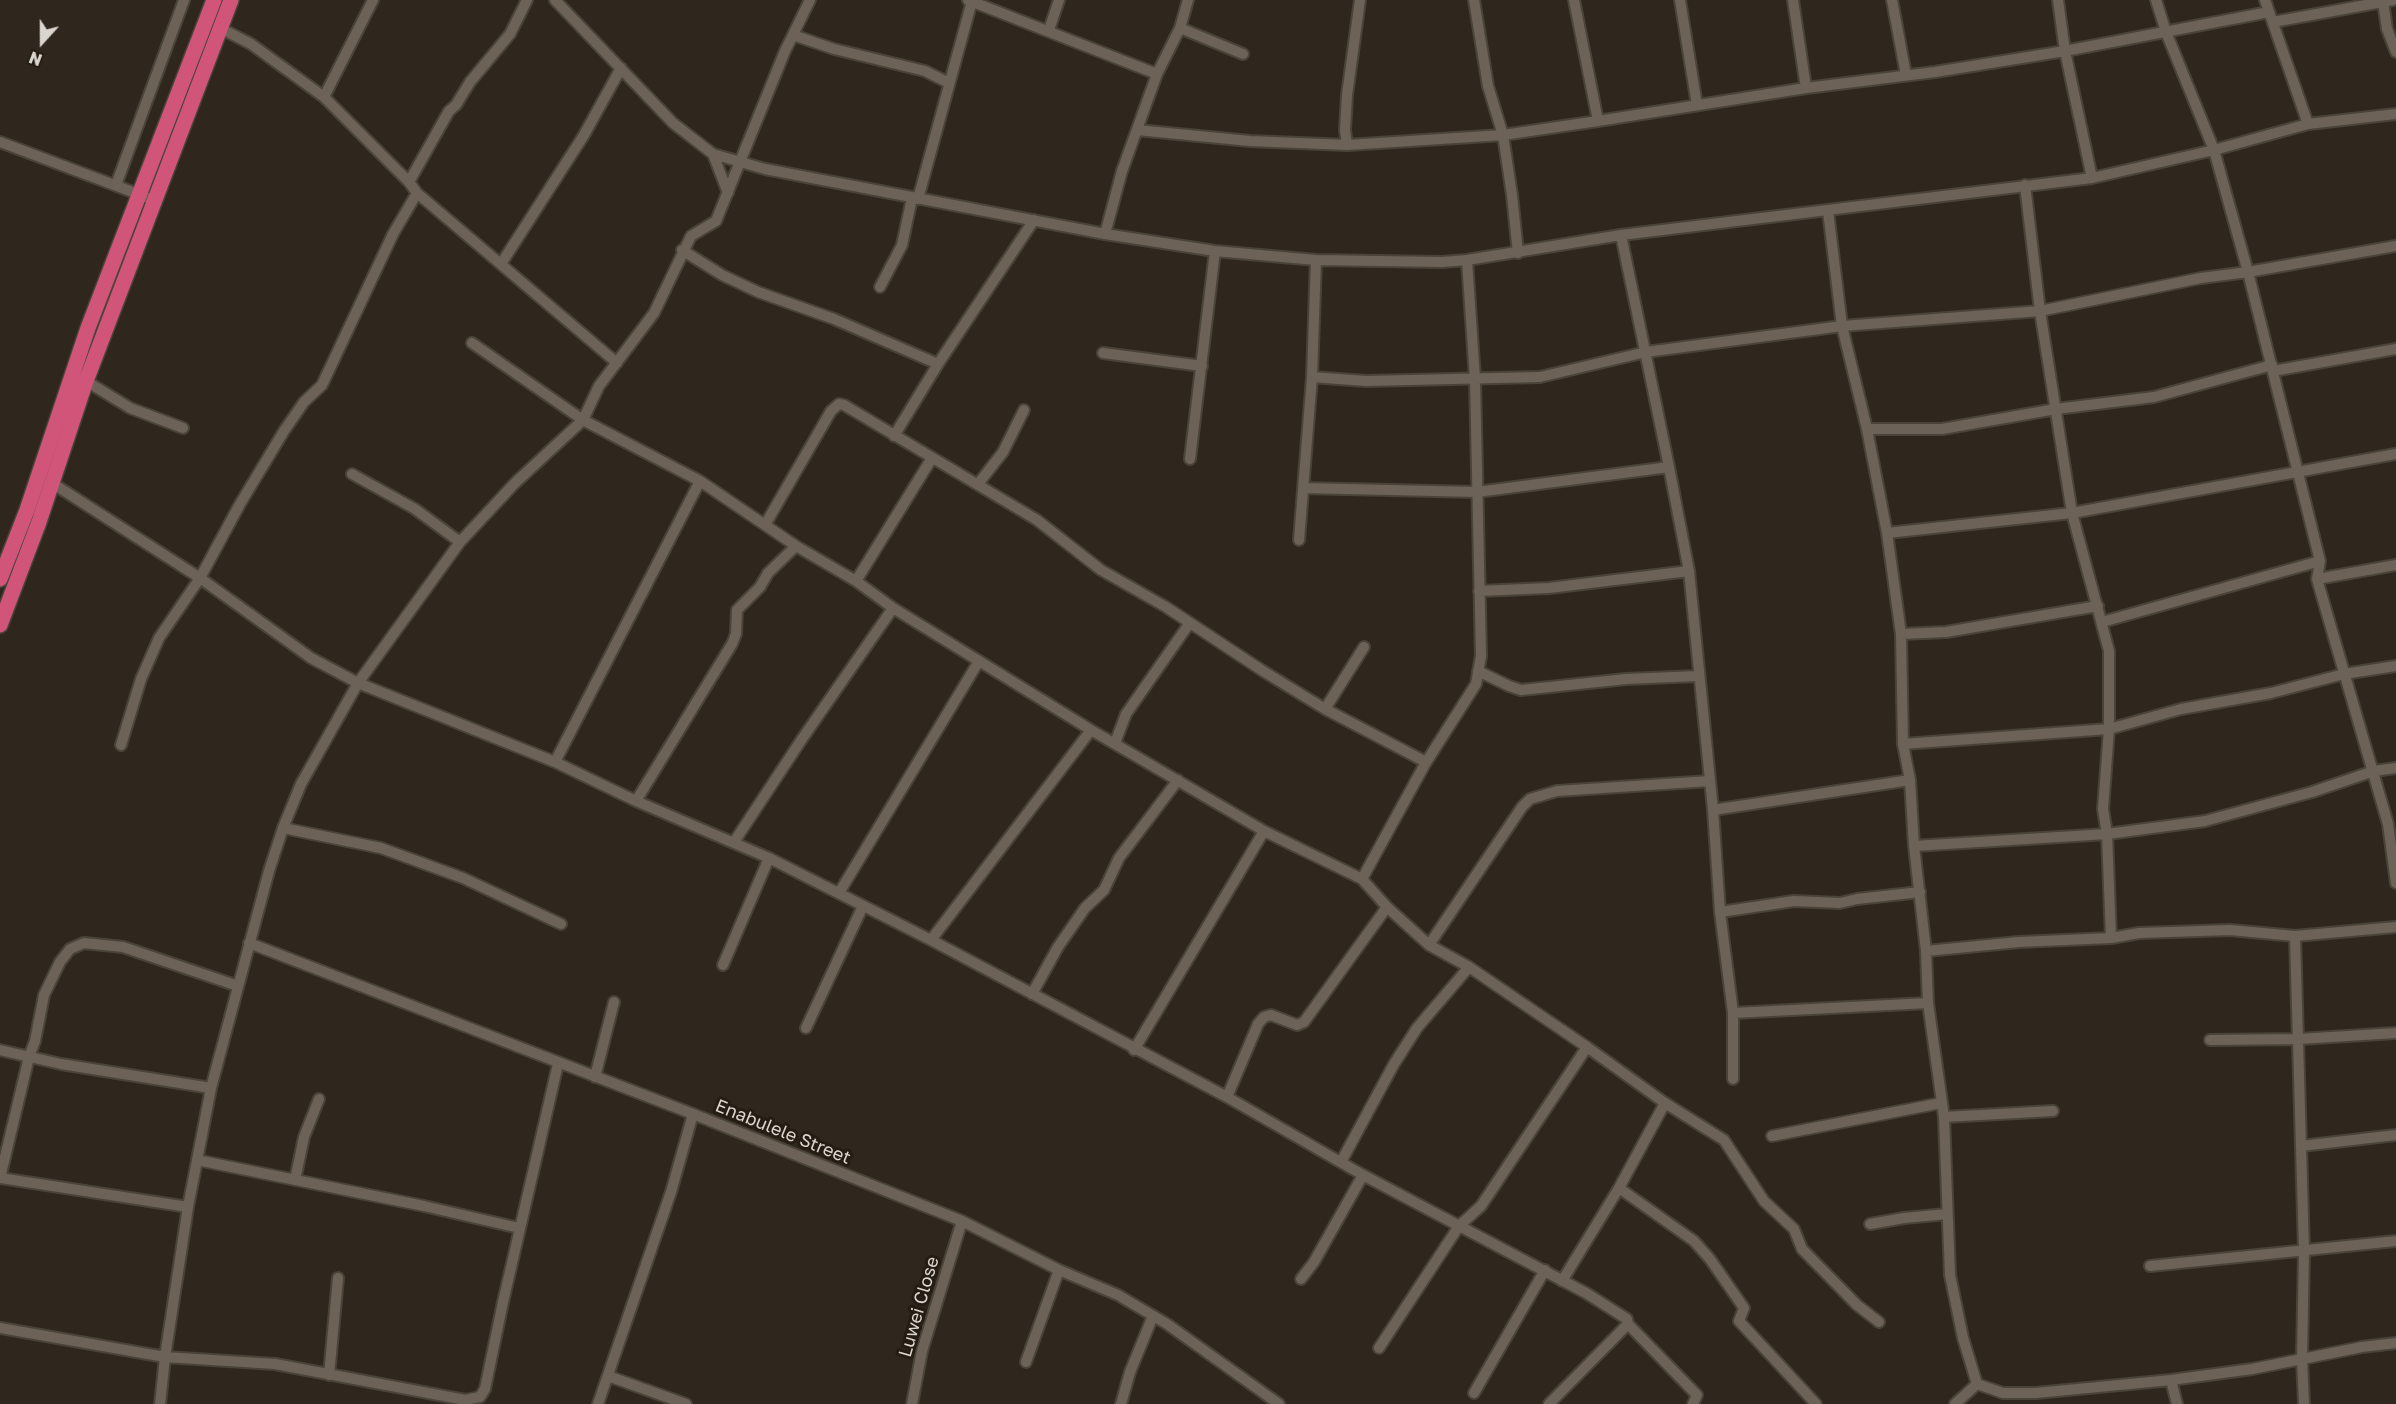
<!DOCTYPE html>
<html>
<head>
<meta charset="utf-8">
<style>
  body { margin:0 }
  #map { position:relative; width:2396px; height:1404px; overflow:hidden; background:#2f271d; font-family:"Golos Text",sans-serif }
  canvas { display:block }
  .north { position:absolute; left:12px; top:12px; width:60px; height:60px; -webkit-text-stroke:4px #251d13; paint-order:stroke; rotate:201deg; font-size:16px; font-weight:700; line-height:24px; text-align:center; color:#dbd5cf }
  .north::after { content:''; display:block; margin:auto; width:21px; height:27px; background:#dbd5cf; clip-path:polygon(50% 0,100% 100%,50% 72%,0 100%) }
</style>
</head>
<body>
<div id="map">
<canvas width="2396" height="1404"></canvas>
<div class="north">N</div>
</div>
<script>
const c = document.querySelector('canvas').getContext('2d');
c.lineJoin = 'round';
function toPath(rows) {
  const path = new Path2D();
  for (const r of rows) {
    path.moveTo(r[0], r[1]);
    for (let i = 2; i < r.length; i += 2) path.lineTo(r[i], r[i + 1]);
  }
  return path;
}
function strokePath(path, color, width, dash) {
  c.strokeStyle = color;
  c.lineWidth = width;
  c.lineCap = dash ? 'butt' : 'round';
  c.setLineDash(dash || []);
  c.stroke(path);
}
function drawText(font, color, halo, rows, align = 'center') {
  c.font = font + ' "Golos Text",sans-serif';
  c.lineWidth = 6;
  c.setLineDash([]);
  c.textBaseline = 'middle';
  c.strokeStyle = halo;
  c.fillStyle = color;
  for (const [text, x, y, turn = 0] of rows) {
    c.save();
    c.translate(x, y);
    c.rotate((+turn || 0) * Math.PI / 180);
    c.textAlign = isNaN(turn) ? turn : align;
    if (halo) c.strokeText(text, 0, 0);
    c.fillText(text, 0, 0);
    c.restore();
  }
}
const minor = toPath([
  [555,0,673,123,713,154,765,169,1105,234,1215,251,1316,260,1442,262,1467,260,1621,235,2092,178,2214,150,2308,124,2396,114],
  [968,0,1157,74],
  [1360,0,1347,95,1345,130,1347,145,1503,135,1598,121,1806,88,1935,72,2065,51,2269,12],
  [1474,0,1488,86,1503,135,1512,195,1518,253],
  [1574,0,1598,121],
  [1680,0,1697,105],
  [1793,0,1806,88],
  [1892,0,1906,75],
  [2058,0,2065,51,2092,178],
  [2156,0,2166,32,2214,150,2248,272,2320,561,2317,579,2388,824,2396,883],
  [2265,0,2308,124],
  [2383,2,2387,29,2396,52],
  [2273,22,2393,0],
  [220,28,251,44,324,97,409,182,417,193,617,363],
  [1180,28,1243,54],
  [1049,30,1059,0],
  [793,35,834,49,925,71,949,83],
  [324,97,373,0],
  [1137,130,1250,141,1347,145],
  [0,142,146,197],
  [713,154,728,193],
  [409,182,449,111,456,105,470,82,510,34,527,0],
  [116,185,184,0],
  [918,199,972,1],
  [1828,211,1842,326,1867,429,1887,533,1901,634,1903,744,1910,780,1914,846,1926,951,1928,1003,1944,1117,1950,1275,1963,1338,1977,1384,2003,1393,2036,1393,2171,1380,2252,1369,2362,1347,2396,1343],
  [1105,234,1122,171,1157,74,1180,28,1188,0],
  [1621,235,1669,467,1689,571,1713,810,1720,912,1733,1013,1928,1003],
  [682,250,722,275,758,292,834,319,938,364],
  [501,264,584,135,621,68],
  [880,287,902,245,912,198],
  [472,343,583,420,700,481,796,546,856,581,893,608,1091,730,1264,831,1362,879,1387,907,1429,945,1469,967,1587,1047,1665,1103,1724,1140,1764,1201,1794,1229,1802,1249,1857,1305,1879,1322],
  [1103,353,1202,366],
  [2273,371,2396,349],
  [1312,377,1366,381,1540,377,1646,352,1842,326,2040,311,2025,185],
  [86,381,130,408,183,428],
  [1867,429,1942,429,2056,409,2154,397,2272,365],
  [894,436,938,364,1034,220],
  [1190,459,1215,251],
  [352,474,415,509,460,542],
  [52,483,200,578,311,658,358,683,555,762,636,801,769,858,931,940,1227,1097,1363,1175,1586,1293,1627,1319,1628,1324,1697,1395,1693,1404],
  [978,484,1003,452,1024,410],
  [1303,488,1477,492,1669,467],
  [765,525,831,411,839,404,844,405,1037,520,1101,570,1166,607,1263,671,1325,709,1426,762],
  [1887,533,2072,513,2396,454],
  [1299,540,1312,377,1316,260],
  [2317,579,2396,565],
  [856,581,932,458],
  [1479,591,1549,588,1689,571],
  [2102,622,2320,561],
  [1901,634,1946,632,2098,606],
  [1478,671,1509,686,1521,690,1626,679,1698,676],
  [1325,709,1364,647],
  [1115,743,1126,714,1189,624],
  [1903,744,2109,729,2181,709,2271,693,2344,674,2396,666],
  [121,745,141,679,159,638,200,578,240,504,284,431,304,402,322,385,393,234,417,193],
  [555,762,700,481],
  [636,801,732,644,736,634,737,610,760,587,768,573,796,546],
  [1713,810,1910,780],
  [283,828,381,848,463,878,561,924],
  [734,842,802,739,893,608],
  [1914,846,2107,834,2205,821,2312,792,2374,771,2396,768],
  [1362,879,1425,764,1476,684,1481,656,1475,379,1467,260],
  [839,893,979,661],
  [1720,912,1794,901,1840,903,1857,899,1920,892],
  [2111,938,2107,834,2103,809,2109,729,2109,651,2072,513,2040,311,2201,278,2248,272,2396,246],
  [931,940,1091,730],
  [249,943,693,1114,962,1221,1059,1270,1118,1295,1167,1324,1279,1404],
  [1429,945,1522,807,1530,799,1557,791,1710,781],
  [1926,951,2019,942,2111,938,2139,933,2230,930,2295,936],
  [723,965,769,858],
  [1032,994,1058,947,1085,908,1104,890,1119,858,1178,780],
  [806,1028,863,906],
  [2210,1040,2299,1039,2396,1033],
  [0,1050,61,1064,211,1088],
  [1134,1050,1264,831],
  [595,1077,614,1002],
  [1733,1079,1733,1013],
  [1227,1097,1258,1024,1264,1017,1271,1015,1297,1025,1304,1022,1387,907],
  [1944,1117,2053,1111],
  [1772,1136,1941,1103],
  [2301,1146,2396,1135],
  [197,1160,424,1206,519,1228],
  [1341,1162,1394,1064,1417,1028,1469,967],
  [295,1180,304,1137,319,1099],
  [1619,1188,1665,1103],
  [188,1207,0,1178,29,1057,35,1041,44,995,60,962,70,949,84,943,123,947,238,986],
  [1870,1224,1904,1218,1947,1214],
  [2150,1266,2396,1241],
  [1301,1279,1314,1262,1363,1175],
  [1562,1281,1619,1188,1694,1241,1710,1259,1744,1308,1739,1321,1816,1404],
  [0,1328,165,1357,275,1364,465,1400,480,1397,485,1389,503,1302,558,1064],
  [1379,1348,1459,1226,1481,1206,1587,1047],
  [1026,1362,1059,1270],
  [329,1375,338,1278],
  [608,1376,686,1404],
  [2171,1380,2177,1404],
  [1474,1393,1545,1270],
  [160,1404,165,1357,188,1207,211,1088,269,871,283,828,301,784,358,683,460,542,515,483,583,420,599,386,654,313,691,236,716,221,785,51,810,0],
  [598,1404,671,1192,693,1114],
  [912,1404,922,1351,962,1221],
  [1121,1404,1130,1372,1153,1316],
  [1549,1404,1628,1324],
  [1955,1404,1977,1384],
  [2304,1404,2302,1359,2304,1251,2295,936,2396,927]
]);
const highway = toPath([
  [0,579,27,510,88,328,214,0],
  [0,625,39,522,86,381,231,0]
]);
strokePath(minor, '#4a433a', 14);
strokePath(highway, '#4a433a', 18);
strokePath(minor, '#6c6257', 10);
strokePath(highway, '#d15578', 15);
drawText('18px', '#dbd5cf', '#251d13', [
  ["Enabulele Street",783,1132,22],
  ["Luwei Close",919,1307,-74]
]);
</script>
</body>
</html>
